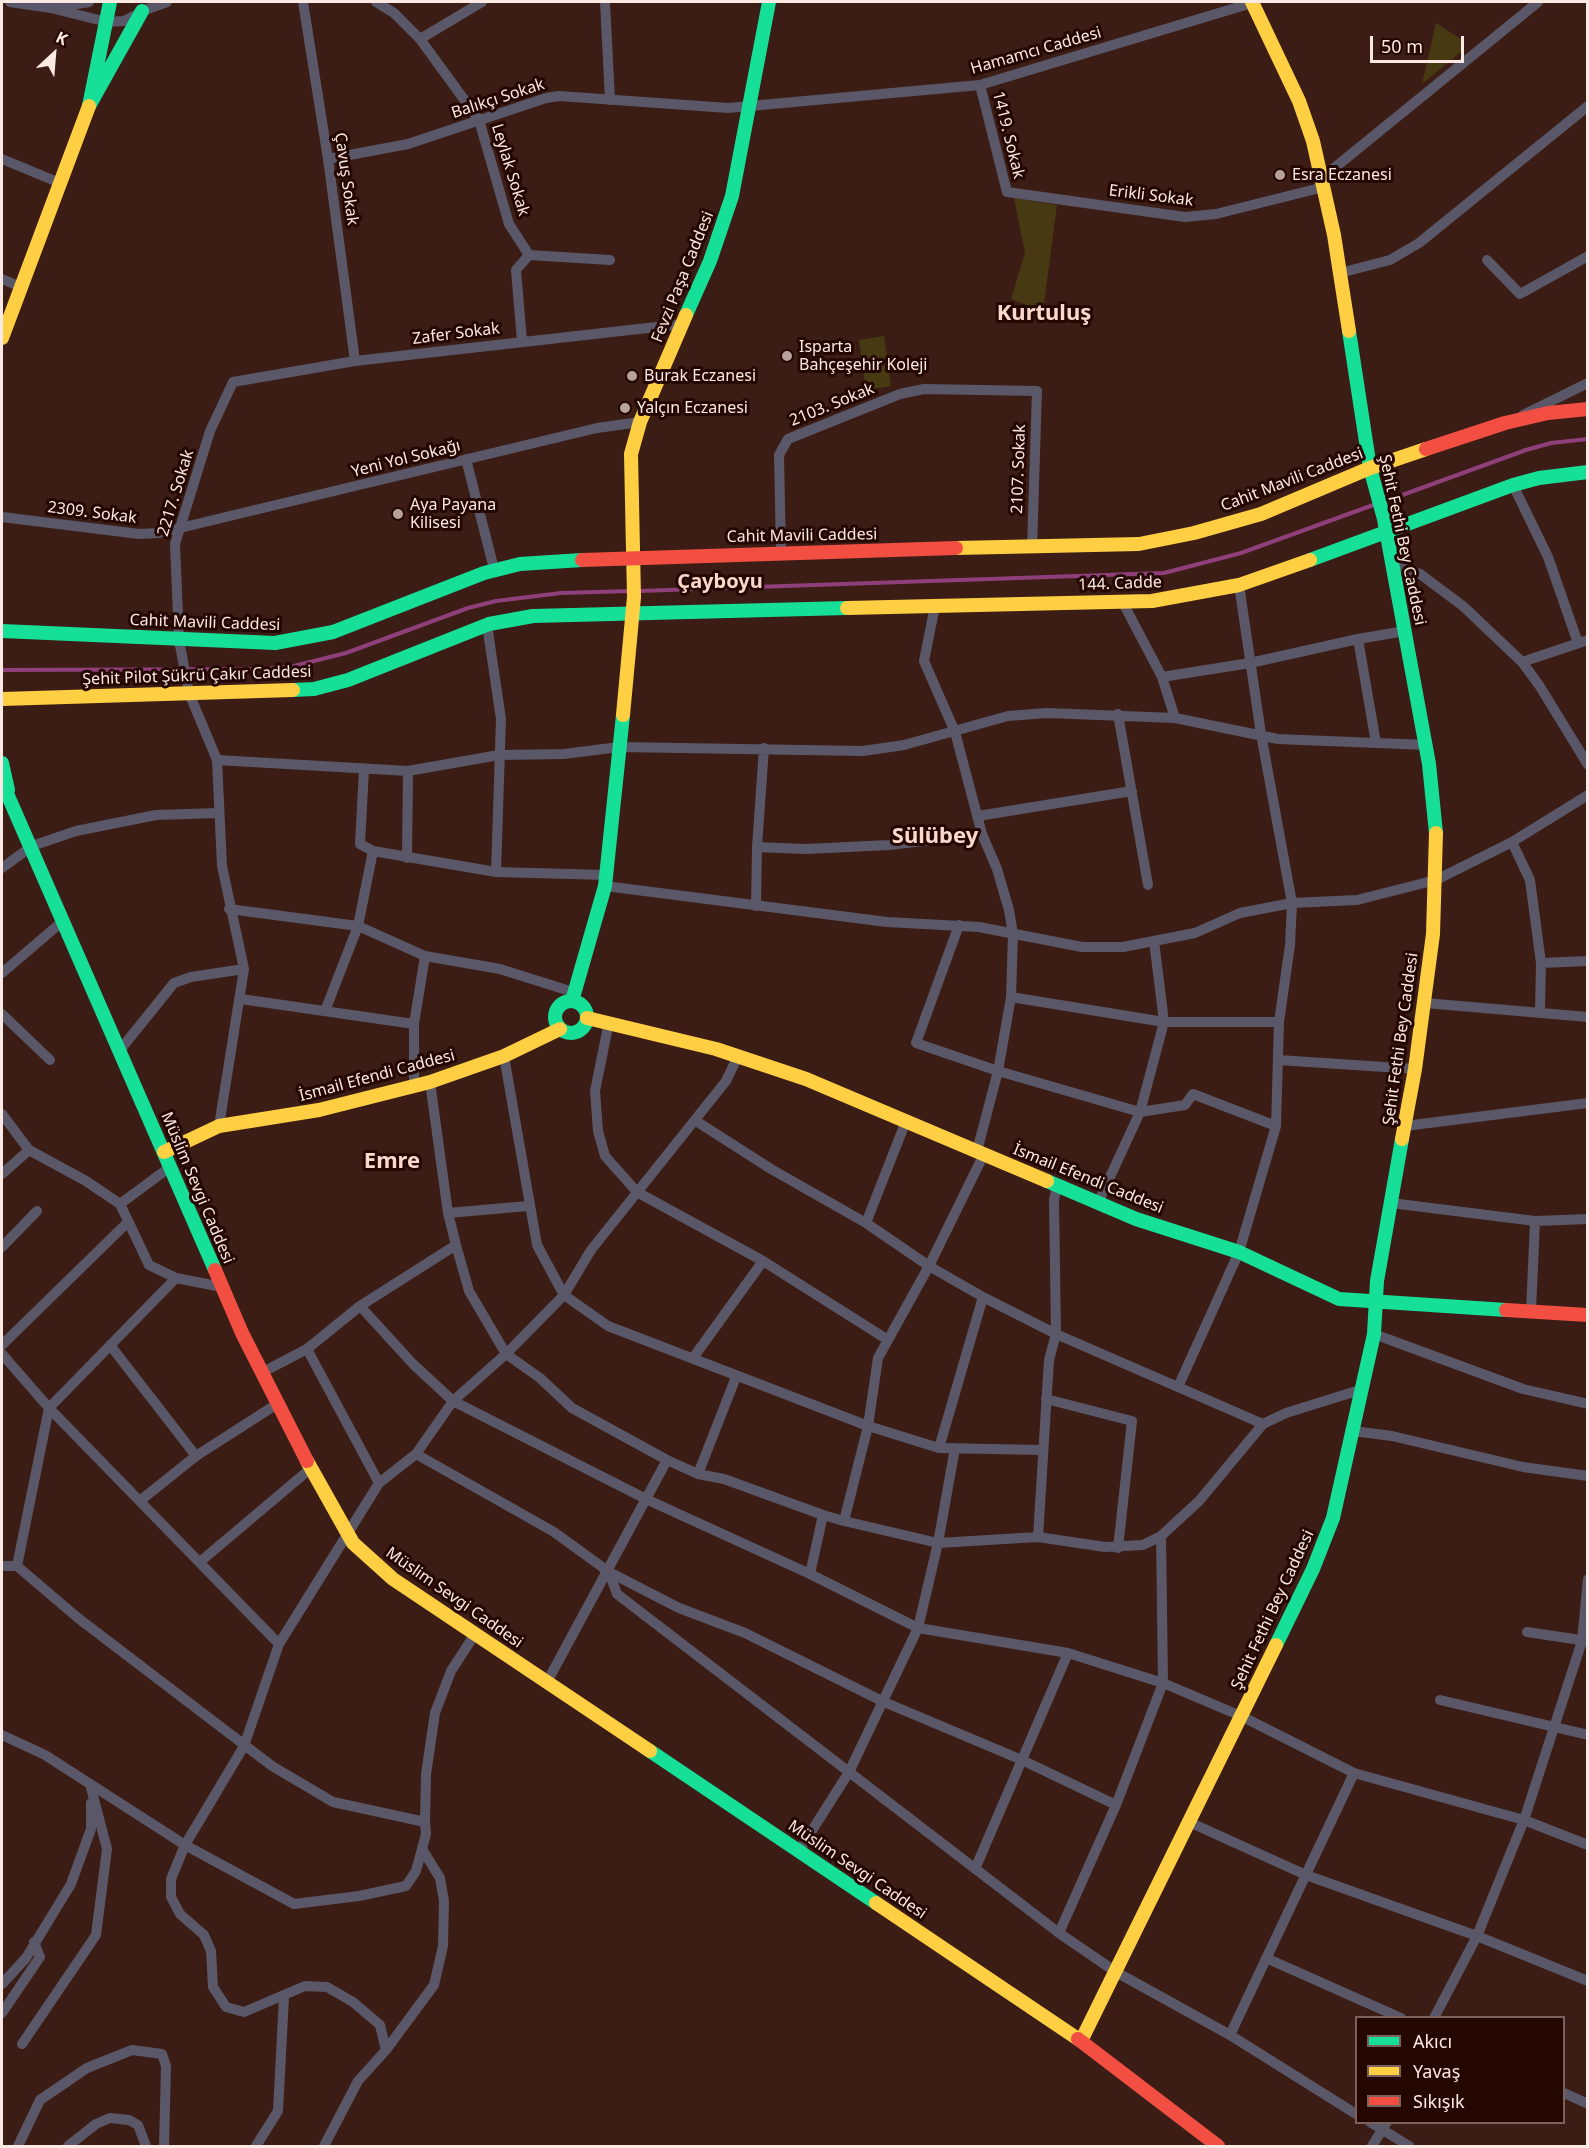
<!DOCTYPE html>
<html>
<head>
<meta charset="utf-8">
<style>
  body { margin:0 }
  #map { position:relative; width:1589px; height:2148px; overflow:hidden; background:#3b1d15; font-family:"Noto Sans",sans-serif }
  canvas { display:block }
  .frame { position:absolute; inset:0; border:3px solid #fbe9e3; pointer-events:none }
  .legend { position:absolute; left:1355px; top:2016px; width:210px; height:108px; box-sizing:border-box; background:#250702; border:2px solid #7b615c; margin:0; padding:8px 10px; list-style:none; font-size:18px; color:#fbe9e3 }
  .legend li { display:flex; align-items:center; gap:12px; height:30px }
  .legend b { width:30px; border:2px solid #7b615c }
  .north { position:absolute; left:24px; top:24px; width:60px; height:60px; -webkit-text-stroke:4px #250702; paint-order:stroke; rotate:26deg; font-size:16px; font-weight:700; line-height:24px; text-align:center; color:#fbe9e3 }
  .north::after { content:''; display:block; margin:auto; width:21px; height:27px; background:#fbe9e3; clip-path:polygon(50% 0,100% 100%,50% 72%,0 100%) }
  .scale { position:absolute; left:1370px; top:36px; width:94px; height:27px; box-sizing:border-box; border:3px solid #fbe9e3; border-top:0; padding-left:8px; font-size:18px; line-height:21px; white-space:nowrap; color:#fbe9e3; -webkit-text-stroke:4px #250702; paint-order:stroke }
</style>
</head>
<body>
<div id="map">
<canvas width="1589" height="2148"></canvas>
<div class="frame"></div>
<ul class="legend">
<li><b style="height:8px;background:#16e098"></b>Akıcı</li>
<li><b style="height:8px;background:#ffcf43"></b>Yavaş</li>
<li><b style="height:8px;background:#f24e42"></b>Sıkışık</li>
</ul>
<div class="north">K</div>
<div class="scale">50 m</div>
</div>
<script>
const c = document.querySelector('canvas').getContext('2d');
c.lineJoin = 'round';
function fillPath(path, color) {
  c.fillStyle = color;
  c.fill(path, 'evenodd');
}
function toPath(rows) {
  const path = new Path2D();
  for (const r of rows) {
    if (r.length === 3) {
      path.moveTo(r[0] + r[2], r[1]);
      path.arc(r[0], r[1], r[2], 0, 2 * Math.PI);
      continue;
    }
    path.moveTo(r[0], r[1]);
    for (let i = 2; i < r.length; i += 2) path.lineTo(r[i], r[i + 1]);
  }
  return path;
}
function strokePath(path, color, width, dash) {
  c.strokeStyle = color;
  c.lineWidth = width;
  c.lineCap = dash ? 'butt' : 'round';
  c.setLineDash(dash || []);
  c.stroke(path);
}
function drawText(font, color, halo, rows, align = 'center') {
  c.font = font + ' "Noto Sans",sans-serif';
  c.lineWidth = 6;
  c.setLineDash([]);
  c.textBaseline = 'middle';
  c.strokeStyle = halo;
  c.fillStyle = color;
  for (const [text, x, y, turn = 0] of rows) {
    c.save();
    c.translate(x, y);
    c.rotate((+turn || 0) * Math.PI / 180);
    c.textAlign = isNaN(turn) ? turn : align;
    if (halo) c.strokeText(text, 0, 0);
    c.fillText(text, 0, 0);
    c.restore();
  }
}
fillPath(toPath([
  [1436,23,1464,41,1462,51,1422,84],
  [1014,198,1057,205,1043,311,1011,299,1025,253],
  [884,336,891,386,866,390,859,340]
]), '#473a13');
strokePath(toPath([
  [1383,502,1526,450,1551,443,1588,439],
  [639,591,1164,573,1241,553,1376,504],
  [2,670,265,669,294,666,346,653,468,608,496,601,561,593,631,591]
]), '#8f407b', 4);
strokePath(toPath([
  [10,2,51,8],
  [89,2,51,8,107,22,124,21,134,16],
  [303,2,328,159,355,361],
  [376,2,394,13,420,39,479,120,509,224,529,255,516,270,522,341],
  [605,2,610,100],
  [142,11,167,2],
  [420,39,482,2],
  [980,85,1007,192,1185,217,1216,214,1324,187],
  [2,159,60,183],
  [328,159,408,144,546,98,559,96,728,108,980,85,1252,3],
  [1322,178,1538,2],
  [529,255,610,260],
  [1487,260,1520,294,1588,256],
  [1340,273,1390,260,1419,243,1588,106],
  [2,279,21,287],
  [1523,415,1588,383],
  [466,459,494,569],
  [1513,485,1548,557,1578,643],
  [2,517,139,534,159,533,597,428,640,422],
  [781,552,779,455,788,439,900,394,924,389,1037,391,1032,548],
  [1393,564,1420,574,1463,606,1522,662,1539,685,1588,765],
  [1122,601,1162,677,1175,718],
  [935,606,924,661,955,732,982,834,997,869,1009,910,1013,934,1011,997,998,1071,977,1151],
  [487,625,501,719,496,872],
  [1358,639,1376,743],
  [1522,662,1588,640],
  [1162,677,1250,663,1358,639,1405,631],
  [1118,714,1148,885],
  [217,760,408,771,499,755,564,754,619,747,863,751,904,745,1008,716,1047,713,1175,718,1278,739,1426,745],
  [364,769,360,844,373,851,496,872,607,875],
  [978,816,1132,791],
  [1512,842,1530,880,1541,963,1540,1011],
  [757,847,806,849,889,845,982,834],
  [407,858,408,771],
  [2,868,32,846,76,831,156,815,219,813],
  [605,886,887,922,979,927,1082,947,1123,947,1195,933,1240,913,1292,903,1357,900,1436,880,1512,842,1588,795],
  [756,906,757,847,764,748],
  [229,909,358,926,425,956,500,969,573,992],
  [959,925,916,1043,998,1071,1140,1112,1185,1105,1193,1094,1276,1126],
  [1541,963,1588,961],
  [2,973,64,920],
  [1011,997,1164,1022,1279,1022],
  [241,999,414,1024],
  [1425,1003,1588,1017],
  [325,1011,358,926,373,851],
  [2,1014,50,1060],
  [609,1022,595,1091,598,1131,605,1156,637,1192,763,1261,888,1340],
  [120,1050,174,983,191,977,244,969],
  [504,1056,537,1245,564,1295,608,1326,868,1426,939,1448,1043,1450],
  [1278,1060,1415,1069],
  [430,1082,448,1213,456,1245,469,1291,506,1354,540,1378,572,1408,667,1460,698,1474,724,1479,823,1515],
  [414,1086,414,1024,425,956],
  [2,1114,29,1150],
  [696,1121,771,1169,866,1223,929,1266,983,1297,1056,1334,1263,1424],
  [219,1126,244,969,222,866,217,760,189,693,179,640,175,544,210,431,233,382,355,361,683,324],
  [1405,1126,1588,1103],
  [2,1174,29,1150,86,1181,120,1204,170,1167],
  [1098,1203,1140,1112,1164,1022,1154,941],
  [1391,1203,1535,1221,1588,1219],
  [120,1204,149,1265,176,1278,222,1287],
  [448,1213,528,1206],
  [866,1223,906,1121],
  [2,1247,37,1211],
  [360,1306,413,1364,453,1401,648,1500,810,1574,918,1628,1068,1653,1163,1683,1241,1716,1354,1773,1524,1820,1588,1845],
  [1531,1311,1535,1221],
  [1374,1334,1523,1389,1588,1404],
  [2,1345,128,1222],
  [110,1345,196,1456,141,1500],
  [307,1349,379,1483],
  [2,1354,49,1408,279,1644,244,1746,185,1845,171,1879,171,1897,180,1914,204,1935,211,1951,213,1987,226,2007,244,2012,305,1986,327,1987,353,2002,380,2025,386,2050,358,2081,324,2146],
  [693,1358,763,1261],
  [261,1373,307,1349,360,1306,456,1245],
  [1178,1387,1239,1252,1276,1126,1279,1022,1290,945,1292,903,1261,734,1239,585],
  [1046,1399,1132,1421,1118,1548],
  [1353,1431,1392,1436,1523,1467,1588,1476],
  [939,1448,983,1297],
  [416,1454,554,1532,609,1572,679,1608,745,1633,884,1702,1022,1760,1116,1805],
  [196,1456,277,1404],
  [698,1474,736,1377],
  [844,1521,938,1543,1038,1537,1105,1547,1143,1545,1161,1536,1199,1501,1263,1424,1286,1413,1363,1389],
  [1038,1537,1049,1360,1056,1334,1054,1200,1057,1186],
  [201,1561,310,1469],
  [2,1566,17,1566],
  [609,1572,617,1594,1059,1933,1116,1972,1230,2035,1356,2114],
  [810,1574,823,1515,844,1521,868,1426,878,1358,929,1266,984,1154],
  [1527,1632,1587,1641],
  [279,1644,379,1483,416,1454,453,1401,506,1354,564,1295,591,1250,726,1081,738,1056],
  [547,1682,667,1460],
  [1440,1700,1588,1735],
  [2,1735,45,1755,185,1845,294,1904,359,1896,406,1886,416,1871,426,1834,425,1822,333,1802,272,1766,78,1618,17,1566,49,1408,176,1278],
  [425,1822,426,1774,435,1713,451,1671,475,1634],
  [1189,1822,1306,1875,1477,1936,1588,1981],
  [799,1851,849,1772,918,1628,938,1543,955,1448],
  [975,1869,1068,1653],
  [1059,1933,1116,1805,1163,1683,1161,1536],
  [1266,1958,1401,2018],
  [2,1984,26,1958,71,1884,91,1829,91,1803],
  [2,2013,40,1957,34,1942],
  [1434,2018,1477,1936,1524,1820,1582,1641,1588,1579],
  [1230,2035,1354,1773],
  [22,2044,96,1935,107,1849,90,1784],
  [386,2050,434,1985,443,1946,444,1901,440,1878,422,1849],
  [1564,2093,1588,2104],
  [1370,2122,1409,2146],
  [18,2146,40,2100,87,2068,132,2050,162,2054,166,2066,164,2146],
  [68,2146,96,2124,110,2118,129,2120,138,2125,146,2146],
  [256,2146,278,2111,284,1997],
  [1372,2146,1387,2122]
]), '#5a5868', 10);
strokePath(toPath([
  [110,2,89,106,142,11],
  [686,315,710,261,732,196,769,2],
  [1349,331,1370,468,1384,519,1429,764,1436,833],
  [1310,560,1513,485,1539,478,1588,472],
  [2,631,275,643,333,632,484,573,520,564,582,560],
  [293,690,314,689,348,680,489,624,533,616,847,608],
  [2,763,8,790],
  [2,782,215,1270],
  [571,1017,16],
  [572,1001,605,886,623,715],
  [1047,1181,1136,1219,1239,1252,1339,1299,1506,1310],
  [1276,1645,1313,1569,1333,1518,1374,1334,1377,1281,1402,1139],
  [650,1751,876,1903]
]), '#16e098', 14);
strokePath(toPath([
  [1252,2,1299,101,1313,141,1334,235,1349,331],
  [2,338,89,106],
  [956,548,1139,544,1194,533,1261,514,1370,468,1426,449],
  [847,608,1152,601,1239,585,1310,560],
  [2,699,293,690],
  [623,715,634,597,631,454,640,422,686,315],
  [587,1018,716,1049,806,1079,1047,1181],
  [1402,1139,1415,1069,1433,934,1436,833],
  [164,1152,219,1126,319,1110,430,1082,504,1056,560,1029],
  [307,1461,353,1543,393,1579,650,1751],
  [876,1903,1078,2039],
  [1081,2041,1276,1645]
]), '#ffcf43', 14);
strokePath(toPath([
  [1426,449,1505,423,1548,413,1588,409],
  [582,560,956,548],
  [215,1270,242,1333,307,1461],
  [1506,1310,1588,1315],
  [1078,2039,1218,2146]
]), '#f24e42', 14);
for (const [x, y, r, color] of [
  [1280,175,6,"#b8a29b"],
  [787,356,6,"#b8a29b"],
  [632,376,6,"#b8a29b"],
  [625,408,6,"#b8a29b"],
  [398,514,6,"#b8a29b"]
]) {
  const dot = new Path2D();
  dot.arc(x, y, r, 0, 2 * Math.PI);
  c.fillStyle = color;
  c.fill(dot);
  strokePath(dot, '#250702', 2);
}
drawText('16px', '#fbe9e3', '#250702', [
  ["Hamamcı Caddesi",1036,51,-16],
  ["Balıkçı Sokak",498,99,-18],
  ["1419. Sokak",1008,135,76],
  ["Leylak Sokak",510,170,73],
  ["Çavuş Sokak",346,179,82],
  ["Erikli Sokak",1151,196,7],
  ["Fevzi Paşa Caddesi",683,277,-68],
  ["Zafer Sokak",456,334,-7],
  ["2103. Sokak",832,405,-22],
  ["Yeni Yol Sokağı",406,459,-14],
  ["2107. Sokak",1019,469,-88],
  ["Cahit Mavili Caddesi",1292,480,-21],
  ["2217. Sokak",176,493,-73],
  ["2309. Sokak",92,513,7],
  ["Cahit Mavili Caddesi",802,536,-1],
  ["Şehit Fethi Bey Caddesi",1402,540,78],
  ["144. Cadde",1120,584,-2],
  ["Cahit Mavili Caddesi",205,623,2],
  ["Şehit Pilot Şükrü Çakır Caddesi",197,676,-2],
  ["Şehit Fethi Bey Caddesi",1401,1039,-82],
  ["İsmail Efendi Caddesi",377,1076,-15],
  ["İsmail Efendi Caddesi",1088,1179,22],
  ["Müslim Sevgi Caddesi",197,1188,67],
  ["Müslim Sevgi Caddesi",454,1598,35],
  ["Şehit Fethi Bey Caddesi",1273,1610,-65],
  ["Müslim Sevgi Caddesi",857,1870,34]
]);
drawText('16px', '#fbe9e3', '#250702', [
  ["Esra Eczanesi",1292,175],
  ["Isparta",799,347],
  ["Bahçeşehir Koleji",799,365],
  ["Burak Eczanesi",644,376],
  ["Yalçın Eczanesi",637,408],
  ["Aya Payana",410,505],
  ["Kilisesi",410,523]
], 'left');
drawText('bold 20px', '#fbd7cc', '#250702', [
  ["Çayboyu",720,582]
]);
drawText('bold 22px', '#fbd7cc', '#250702', [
  ["Kurtuluş",1044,314],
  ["Sülübey",935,837],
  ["Emre",392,1162]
]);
</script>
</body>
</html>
